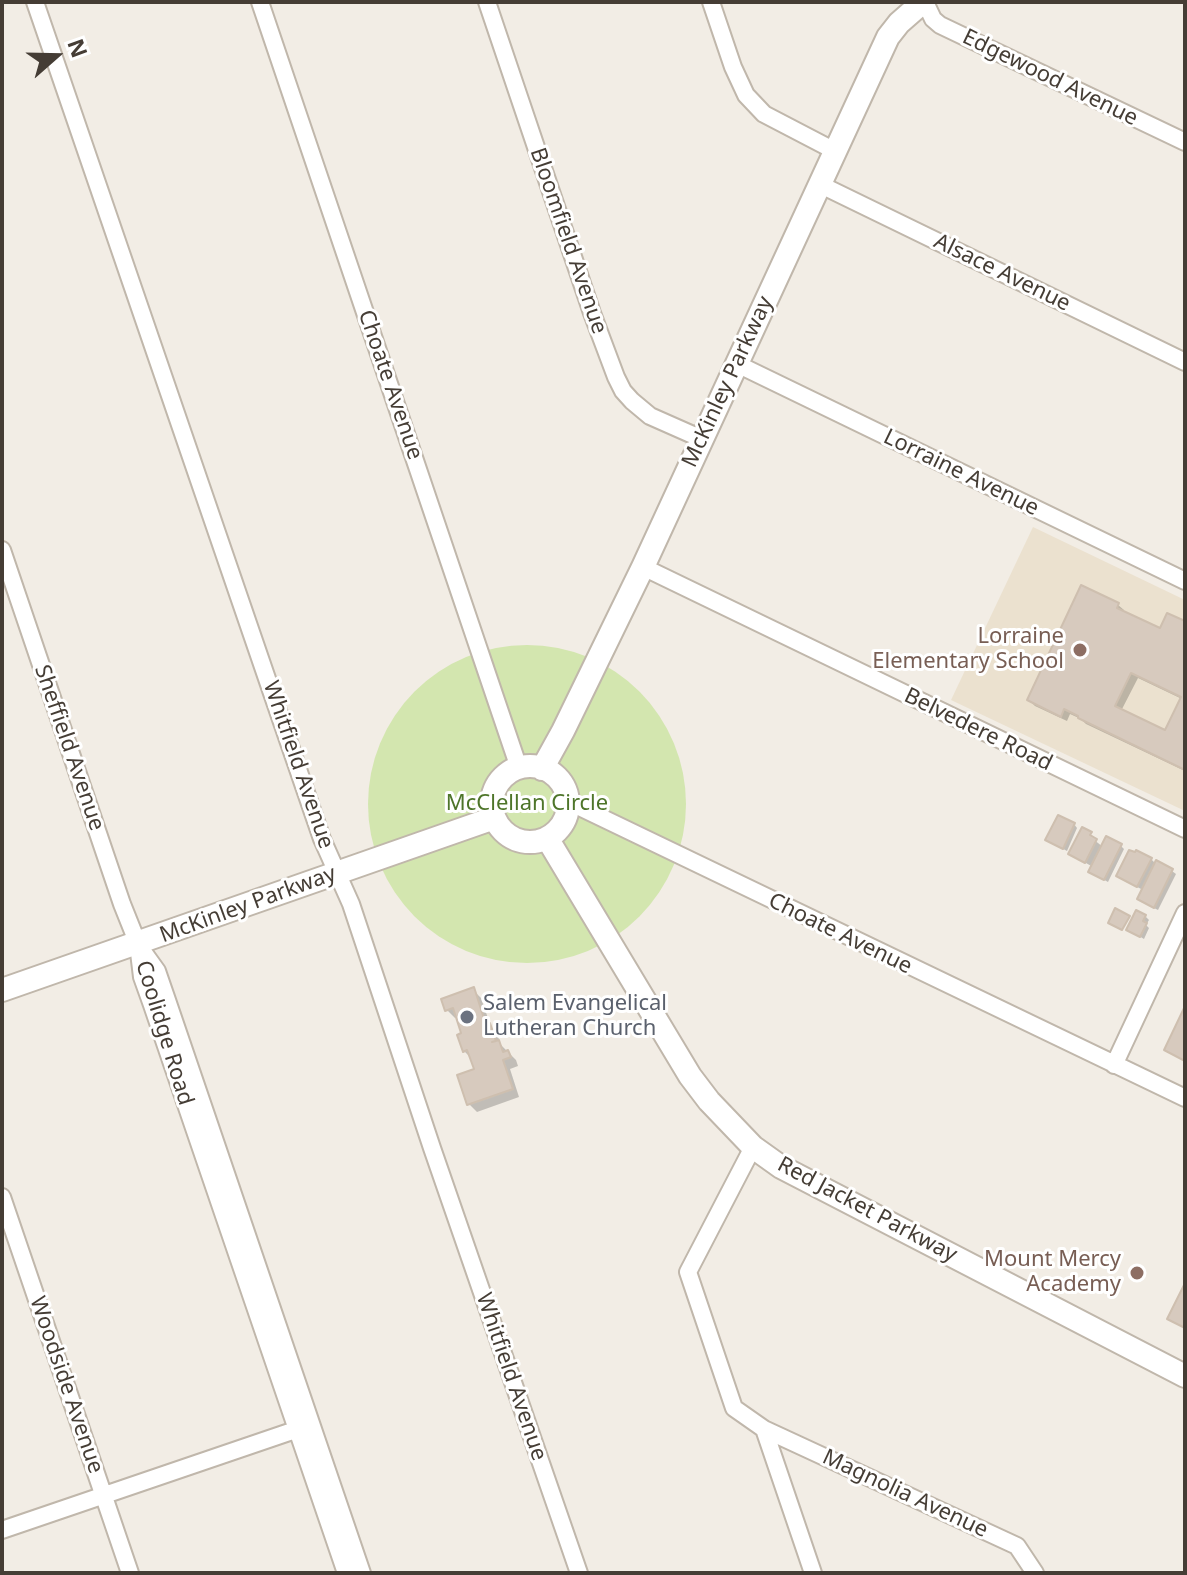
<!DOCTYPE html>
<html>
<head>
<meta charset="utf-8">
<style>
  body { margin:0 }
  #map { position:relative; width:1187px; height:1575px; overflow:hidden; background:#f2ede5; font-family:"Noto Sans",sans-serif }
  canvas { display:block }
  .frame { position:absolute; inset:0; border:4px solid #453d35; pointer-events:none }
  .north { position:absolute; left:16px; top:16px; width:80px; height:80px; -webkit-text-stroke:6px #fff; paint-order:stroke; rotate:70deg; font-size:22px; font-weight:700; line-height:32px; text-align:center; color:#453d35 }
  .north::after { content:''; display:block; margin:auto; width:28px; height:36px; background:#453d35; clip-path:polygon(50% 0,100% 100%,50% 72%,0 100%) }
</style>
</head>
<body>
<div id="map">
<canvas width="1187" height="1575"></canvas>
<div class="frame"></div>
<div class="north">N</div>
</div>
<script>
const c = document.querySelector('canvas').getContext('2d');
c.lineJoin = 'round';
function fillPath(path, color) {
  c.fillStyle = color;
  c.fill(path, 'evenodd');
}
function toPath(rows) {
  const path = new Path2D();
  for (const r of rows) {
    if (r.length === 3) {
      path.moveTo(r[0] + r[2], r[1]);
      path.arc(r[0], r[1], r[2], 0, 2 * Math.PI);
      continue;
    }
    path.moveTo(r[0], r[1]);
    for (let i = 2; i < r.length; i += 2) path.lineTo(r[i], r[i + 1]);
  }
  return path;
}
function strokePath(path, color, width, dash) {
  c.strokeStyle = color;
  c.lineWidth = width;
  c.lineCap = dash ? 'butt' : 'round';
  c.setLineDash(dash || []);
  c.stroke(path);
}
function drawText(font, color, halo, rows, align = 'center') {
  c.font = font + ' "Noto Sans",sans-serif';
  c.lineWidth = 6;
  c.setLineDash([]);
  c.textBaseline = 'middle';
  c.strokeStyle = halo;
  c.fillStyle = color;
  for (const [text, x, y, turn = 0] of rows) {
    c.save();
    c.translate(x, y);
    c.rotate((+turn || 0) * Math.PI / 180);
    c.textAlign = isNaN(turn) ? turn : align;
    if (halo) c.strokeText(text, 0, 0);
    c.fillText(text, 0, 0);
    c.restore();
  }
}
fillPath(toPath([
  [1033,527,1185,600,1185,811,951,700]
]), '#ebe1cf');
fillPath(toPath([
  [527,804,159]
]), '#d3e6af');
fillPath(toPath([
  [1118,605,1124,610,1123,613,1161,631,1185,624,1185,771,1086,724,1081,719,1070,714,1067,721,1035,706,1029,700],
  [1138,678,1182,699,1166,733,1121,711],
  [1074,824,1077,828,1067,851,1047,840],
  [1090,834,1094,837,1093,839,1103,847,1121,846,1124,849,1108,882,1090,872,1093,867,1070,854],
  [1151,859,1156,864,1157,863,1172,871,1176,874,1158,910,1142,902,1143,890,1122,879],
  [1145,916,1149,920,1146,925,1149,928,1144,939,1129,930],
  [473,990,481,998,491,1027,497,1034,501,1045,516,1060,518,1066,510,1069,519,1097,477,1112,469,1104,476,1070,472,1059,464,1051,464,1034,458,1017,455,1018,447,1010]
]), '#0003');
const building = toPath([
  [1081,585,1119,603,1117,608,1160,628,1167,613,1185,621,1185,770,1078,718,1078,716,1064,709,1061,717,1027,700,1081,585],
  [1131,673,1181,697,1165,730,1115,706,1131,673],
  [1058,815,1075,823,1063,849,1045,840,1058,815],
  [1082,827,1092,832,1090,835,1097,839,1085,863,1068,854,1082,827],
  [1106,836,1122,844,1104,880,1088,872,1106,836],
  [1129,850,1135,852,1136,850,1152,858,1137,887,1116,876,1129,850],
  [1156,860,1173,869,1154,908,1137,899,1156,860],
  [1115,908,1130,916,1122,930,1108,923,1115,908],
  [1136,910,1146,915,1143,921,1147,923,1140,937,1126,930,1136,910],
  [474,987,486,1025,490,1023,496,1041,492,1042,499,1040,503,1052,508,1050,511,1057,503,1060,513,1089,467,1105,457,1075,474,1069,467,1050,463,1052,457,1035,461,1033,453,1008,445,1011,441,999,474,987],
  [1185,1006,1185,1061,1164,1050,1185,1006],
  [1185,1283,1185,1328,1167,1319,1185,1283]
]);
fillPath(building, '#d7cabe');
strokePath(building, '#cebfaf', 2);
const minor = toPath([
  [35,2,322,839,351,904,432,1148,579,1573],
  [260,2,519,768],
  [487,2,592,313,616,377,623,391,632,401,650,416,702,439],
  [711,2,733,67,746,95,764,114,835,151],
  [925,2,933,19,940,25,1185,142],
  [819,184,1185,362],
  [737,364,1185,581],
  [2,550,122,904,138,944,142,977,152,1005,346,1573],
  [643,567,1185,829],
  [567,801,1185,1098],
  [139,946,157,971,167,1000,362,1573],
  [1114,1065,1185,913],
  [753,1147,688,1272,734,1408,764,1429,813,1573],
  [2,1197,130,1573],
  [764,1429,1017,1546,1035,1573],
  [2,1530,307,1426]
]);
const tertiary = toPath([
  [530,804,38],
  [542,769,563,731,643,567,888,37,899,23,923,2],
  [547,838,690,1076,709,1101,753,1147,781,1167,1185,1376],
  [2,990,494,818]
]);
strokePath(minor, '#c0b7ab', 20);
strokePath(tertiary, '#c0b7ab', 26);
strokePath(minor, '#fff', 16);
strokePath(tertiary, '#fff', 22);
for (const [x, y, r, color] of [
  [1080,650,8,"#8d6e63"],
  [467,1017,8,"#6b7280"],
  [1137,1273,8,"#8d6e63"]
]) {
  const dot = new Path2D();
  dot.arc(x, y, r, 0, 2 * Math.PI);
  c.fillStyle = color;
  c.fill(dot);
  strokePath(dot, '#fff', 3);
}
drawText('22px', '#453d35', '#fff', [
  ["Edgewood Avenue",1050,78,26],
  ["Bloomfield Avenue",568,241,71],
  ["Alsace Avenue",1002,273,26],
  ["McKinley Parkway",728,382,-65],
  ["Choate Avenue",390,385,71],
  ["Lorraine Avenue",961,473,26],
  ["Belvedere Road",978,730,26],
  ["Sheffield Avenue",69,748,71],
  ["Whitfield Avenue",298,765,71],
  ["McKinley Parkway",248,905,-20],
  ["Choate Avenue",840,934,26],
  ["Coolidge Road",164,1033,73],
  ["Red Jacket Parkway",867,1210,28],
  ["Whitfield Avenue",511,1377,71],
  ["Woodside Avenue",66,1385,71],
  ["Magnolia Avenue",905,1494,25]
]);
drawText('22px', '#785e54', '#fff', [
  ["Lorraine",1064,637],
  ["Elementary School",1064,662],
  ["Mount Mercy",1121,1260],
  ["Academy",1121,1285]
], 'right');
drawText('22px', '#4e752a', '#fff', [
  ["McClellan Circle",527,804]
]);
drawText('22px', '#5b616d', '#fff', [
  ["Salem Evangelical",483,1004],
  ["Lutheran Church",483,1029]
], 'left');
</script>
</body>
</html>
